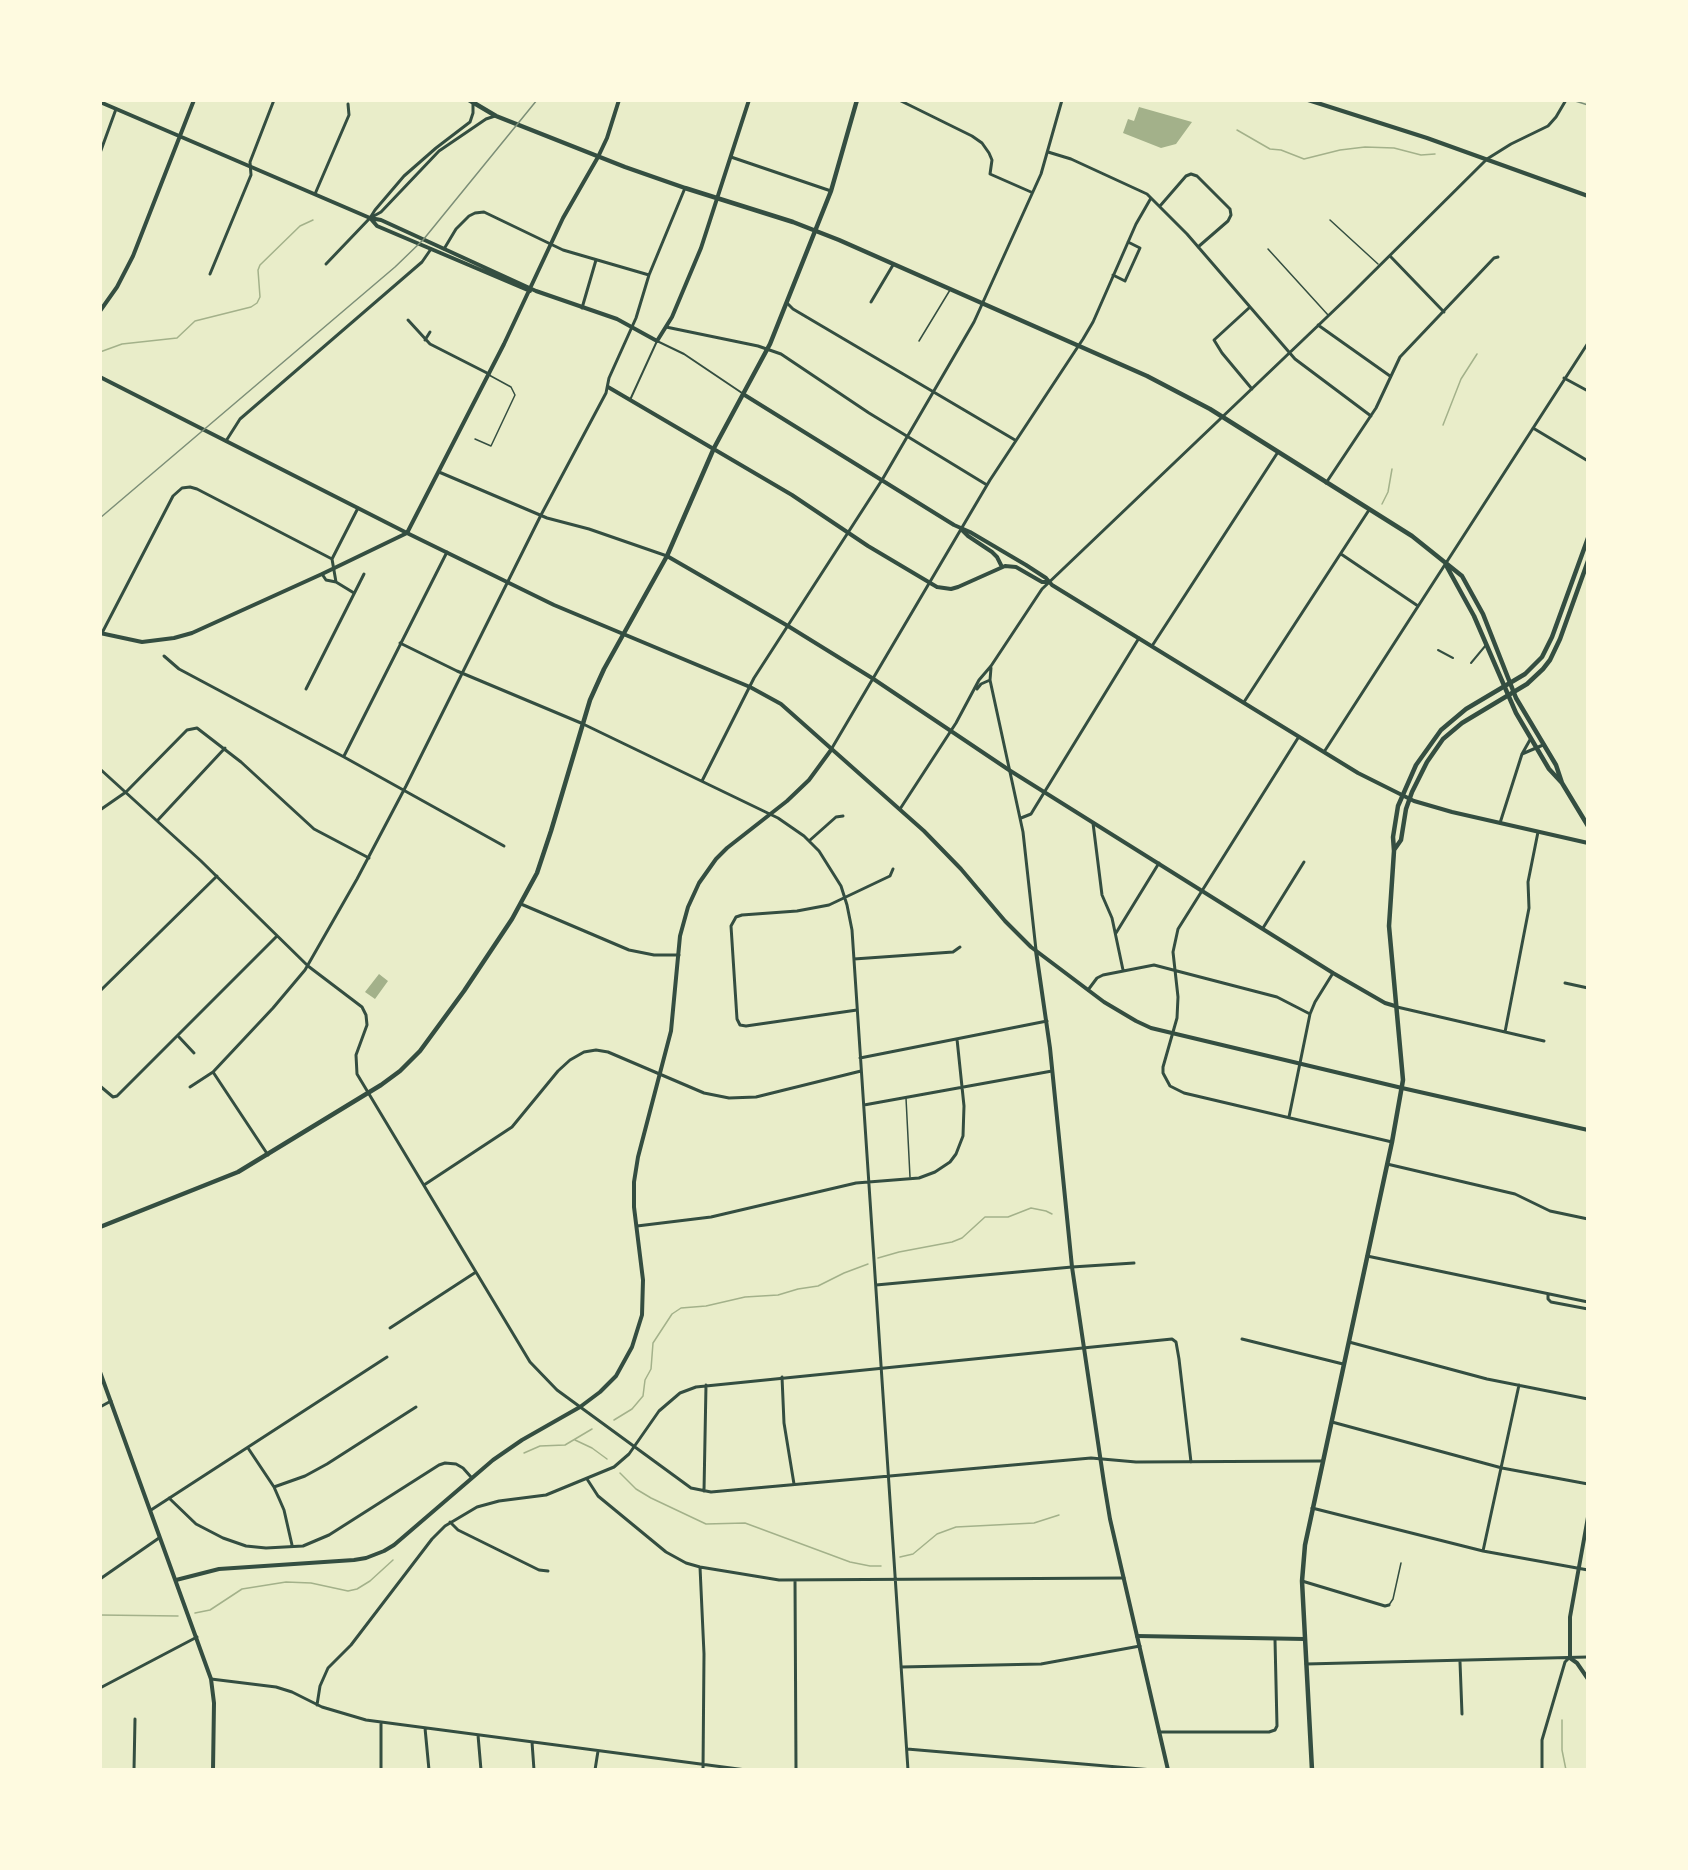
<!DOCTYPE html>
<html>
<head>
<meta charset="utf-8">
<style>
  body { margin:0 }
  #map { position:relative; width:1688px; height:1870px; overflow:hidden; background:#e9edc9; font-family:"Public Sans",sans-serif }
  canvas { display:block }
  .frame { position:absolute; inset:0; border:102px solid #fefae0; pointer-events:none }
</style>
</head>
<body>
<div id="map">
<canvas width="1688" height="1870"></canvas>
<div class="frame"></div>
</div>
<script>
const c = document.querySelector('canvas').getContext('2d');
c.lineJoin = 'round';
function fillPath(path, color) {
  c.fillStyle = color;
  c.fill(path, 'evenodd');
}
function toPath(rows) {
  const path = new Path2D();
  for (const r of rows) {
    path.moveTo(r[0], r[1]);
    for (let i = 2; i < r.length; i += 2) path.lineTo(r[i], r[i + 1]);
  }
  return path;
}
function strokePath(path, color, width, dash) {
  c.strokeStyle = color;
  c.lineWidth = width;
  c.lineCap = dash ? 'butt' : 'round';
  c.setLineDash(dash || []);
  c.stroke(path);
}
fillPath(toPath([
  [1139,107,1192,122,1176,144,1161,148,1123,133,1128,119,1134,121],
  [379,974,388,981,375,999,365,992]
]), '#a3b18a');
strokePath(toPath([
  [1237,130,1270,149,1281,150,1304,159,1340,150,1365,147,1394,148,1421,155,1435,154],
  [100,352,122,344,177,338,195,321,251,307,257,303,260,297,258,270,260,265,300,226,313,220],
  [1443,425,1461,379,1477,354],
  [1382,504,1388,492,1392,469],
  [878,1258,899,1252,952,1242,962,1238,985,1217,1008,1217,1031,1208,1046,1211,1052,1214],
  [614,1420,632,1409,643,1396,645,1380,651,1369,653,1343,672,1314,681,1308,706,1306,745,1297,778,1295,798,1289,818,1286,844,1273,868,1264],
  [575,1440,592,1448,607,1459],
  [524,1453,540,1446,565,1445,592,1429],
  [620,1473,636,1489,651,1498,706,1524,745,1523,850,1562,870,1566,881,1566],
  [900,1557,913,1554,937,1534,956,1527,1034,1523,1059,1515],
  [195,1613,210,1610,242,1589,286,1582,311,1583,348,1591,357,1589,370,1581,393,1560],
  [100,1615,178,1616],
  [1562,1720,1562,1750,1566,1770]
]), '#a3b18a', 1.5);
strokePath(toPath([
  [1330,220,1378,264],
  [1268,249,1328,315],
  [919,341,950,290],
  [475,439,491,446,515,395,511,387,489,375],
  [906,1098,910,1177],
  [1389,1605,1393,1599,1401,1563]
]), '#344e41', 1.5);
strokePath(toPath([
  [630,400,657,341,684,354,742,393],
  [1438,650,1453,658],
  [1471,663,1486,645]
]), '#344e41', 2);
strokePath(toPath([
  [899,100,972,136,982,143,989,153,992,160,990,174,1031,192],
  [1048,152,1071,159,1147,194,1187,234,1295,359,1371,416],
  [100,153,116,109],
  [731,157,831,191],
  [315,194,349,115,348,104],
  [1160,206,1186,176,1191,174,1197,176,1230,209,1231,215,1228,221,1198,247],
  [372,217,381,212,439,151,486,119,495,116],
  [444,249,456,229,469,216,475,213,484,212,563,250,649,275],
  [1390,256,1444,312],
  [326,264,370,218,375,210,404,176,436,148,470,122,473,113,473,103],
  [210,274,251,175,250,162,274,100],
  [1113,275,1125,281,1140,248,1128,242],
  [871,302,893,265],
  [787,303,793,309,1015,440],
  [1250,307,1214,340,1222,353,1252,389],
  [582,308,596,260],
  [408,320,430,344,489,374],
  [1318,325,1390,376],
  [666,327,758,346,781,354,869,413,987,485],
  [425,340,430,332],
  [1564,378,1588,391],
  [1533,428,1588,461],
  [226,441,240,419,422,262,431,249],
  [439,472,547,518,589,529,667,556],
  [1326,483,1376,408,1400,357,1494,258,1498,257],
  [1341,554,1418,606],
  [322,574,326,580,336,582,354,593],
  [336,582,332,559,358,508],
  [102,633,173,496,182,488,190,487,197,489,332,559],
  [400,643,457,671,581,723,778,818,804,836,819,851,841,886,847,905,852,930,908,1770],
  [1152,646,1278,452],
  [164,656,179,669,344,757,504,846],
  [991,668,990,680,1023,832,1036,950],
  [306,689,364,574],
  [977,689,981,684,990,680],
  [1244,702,1369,510],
  [1298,738,1178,929,1173,952,1178,997,1177,1018,1163,1067,1163,1073,1170,1086,1184,1093,1392,1142],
  [832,748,990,480,1083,339,1093,322,1136,224,1151,198],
  [1324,752,1588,343],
  [1522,754,1543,745],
  [344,756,447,552],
  [100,769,201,861,308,966,362,1007,366,1015,367,1025,356,1055,357,1074,530,1362,557,1390,691,1488,711,1492,1091,1458,1136,1462,1323,1461],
  [702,781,754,678,882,480,974,322,1041,174,1062,100],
  [900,809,956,723,979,680,991,666,1042,589,1348,297,1487,159,1511,144,1548,126,1556,117,1566,100],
  [100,810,126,792,187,730,197,728,241,762,314,829,369,858],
  [1021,818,1031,814,1034,809,1139,638],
  [157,821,225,748],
  [1093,823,1102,895,1112,918,1123,970],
  [1500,823,1522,754,1531,738],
  [809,841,836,817,843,816],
  [521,904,629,950,654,955,679,955],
  [1263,928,1304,862],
  [1116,933,1159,863],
  [854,959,953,952,960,947],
  [1565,983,1588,988],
  [1088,990,1097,978,1103,975,1154,965,1277,997,1310,1014],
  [100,991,217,876],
  [1397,1007,1544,1041],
  [857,1010,746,1026,740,1025,737,1019,731,926,736,917,742,915,797,911,829,905,890,876,893,869],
  [1505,1032,1529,908,1528,882,1538,832],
  [179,1037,194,1053],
  [860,1058,1047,1021],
  [213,1072,268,1155],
  [100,1086,113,1097,117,1096,277,936],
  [190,1087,213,1072,273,1008,305,970,357,879,406,786,541,515,606,393,609,378,636,318,649,275,685,188],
  [864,1105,1052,1071],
  [1289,1117,1310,1014,1315,1002,1333,973],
  [1387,1164,1515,1194,1550,1211,1588,1219],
  [424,1185,512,1127,558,1071,570,1060,584,1052,596,1050,608,1052,704,1093,729,1098,756,1097,861,1071],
  [637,1226,711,1217,856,1183,919,1178,935,1172,950,1162,956,1154,963,1136,964,1106,957,1039],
  [1367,1256,1588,1302],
  [876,1285,1072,1267,1134,1263],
  [1548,1294,1548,1299,1551,1302,1588,1309],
  [390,1328,476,1272],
  [1242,1339,1343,1364],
  [1349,1342,1487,1379,1588,1399],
  [782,1377,784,1423,794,1484],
  [100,1407,111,1401],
  [1332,1422,1502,1468,1588,1484],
  [248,1448,274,1487,284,1510,292,1545],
  [587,1479,598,1496,666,1552,686,1563,700,1567,779,1580,1124,1578],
  [274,1487,305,1476,327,1464,416,1407],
  [704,1491,706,1385],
  [169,1498,196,1524,223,1538,246,1546,266,1548,303,1546,329,1535,439,1465,445,1463,456,1464,463,1468,471,1477],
  [1312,1508,1483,1551,1588,1570],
  [151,1510,387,1357],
  [450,1522,458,1530,539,1570,548,1571],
  [1483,1551,1519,1385],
  [700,1567,704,1654,703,1770],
  [100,1579,159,1538],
  [795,1580,796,1770],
  [1302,1581,1385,1606,1389,1605],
  [1460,1662,1462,1714],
  [1306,1664,1588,1657],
  [901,1667,1041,1664,1140,1646],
  [211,1679,276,1687,292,1692,322,1707,366,1720,746,1770],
  [100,1688,197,1637],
  [317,1705,320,1686,328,1668,351,1645,432,1539,445,1526,477,1507,499,1501,546,1495,614,1467,629,1454,659,1411,680,1393,696,1387,1172,1339,1176,1342,1179,1359,1191,1462],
  [425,1728,429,1770],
  [1159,1732,1269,1732,1275,1730,1277,1726,1275,1640],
  [478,1735,481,1770],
  [532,1742,534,1770],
  [907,1749,1153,1770],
  [134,1770,135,1719],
  [381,1770,381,1722],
  [595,1770,598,1751],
  [1542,1770,1542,1740,1565,1662,1568,1659]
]), '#344e41', 3);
strokePath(toPath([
  [100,102,370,218,381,220,536,291,617,319,657,341,672,317,701,248,749,100],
  [371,219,377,226,530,291],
  [100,311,117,287,133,256,194,100],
  [100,377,407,533,504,344,563,218,598,157],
  [608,387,792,495,868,546,937,587,951,589,958,587,1005,566,1016,567,1042,582,1048,582],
  [743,394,954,525,970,532,1026,565,1046,578,1052,585,1358,773,1414,801,1452,812,1588,843],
  [961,529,968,536,992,552,997,557,1002,567],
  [667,556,788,626,872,678,1009,770,1333,973,1385,1003,1395,1006],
  [1402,1088,1588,1130],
  [100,1372,211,1679,214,1703,213,1770],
  [1588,1517,1570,1617,1570,1658,1577,1663,1588,1679],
  [176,1580,219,1569,354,1560,366,1558,384,1551,394,1545,493,1460,522,1440,580,1407,600,1392,616,1376,632,1347,642,1315,643,1280,634,1207,634,1182,638,1157,671,1031,680,936,688,907,699,883,716,859,727,848,787,801,809,780,831,750],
  [1137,1636,1305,1639]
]), '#344e41', 4);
strokePath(toPath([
  [1308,100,1427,138,1588,196],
  [598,157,607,138,619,100],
  [100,633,142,642,174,638,192,633,322,574,407,533,554,605,750,687,781,704,924,831,961,869,1005,921,1031,947,1104,1002,1136,1021,1151,1028,1402,1088],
  [1036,951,1050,1048,1072,1267,1104,1483,1110,1519,1168,1770]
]), '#344e41', 4);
strokePath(toPath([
  [469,100,496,116,625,167,685,188,793,222,839,240,1147,376,1210,409,1412,536,1462,576,1483,614,1516,698,1556,765,1562,783],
  [1447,567,1474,616,1516,713,1549,769,1562,783,1588,826],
  [100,1227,238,1172,381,1085,400,1071,420,1051,464,991,512,919,537,873,551,831,590,700,604,669,667,556,714,448,770,344,831,191,857,100]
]), '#344e41', 4.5);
strokePath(toPath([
  [1394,850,1401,840,1406,809,1412,792,1427,762,1443,739,1462,723,1527,684,1543,669,1550,660,1560,639,1588,561],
  [1312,1770,1302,1581,1305,1545,1392,1142,1403,1080,1389,926,1394,851,1393,837,1398,806,1416,765,1441,730,1466,709,1525,674,1542,657,1552,637,1588,538]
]), '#344e41', 4.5);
strokePath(toPath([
  [1572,100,1588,105],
  [100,518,395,267,423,240,537,100]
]), '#7c8e77', 1.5);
</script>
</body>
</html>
